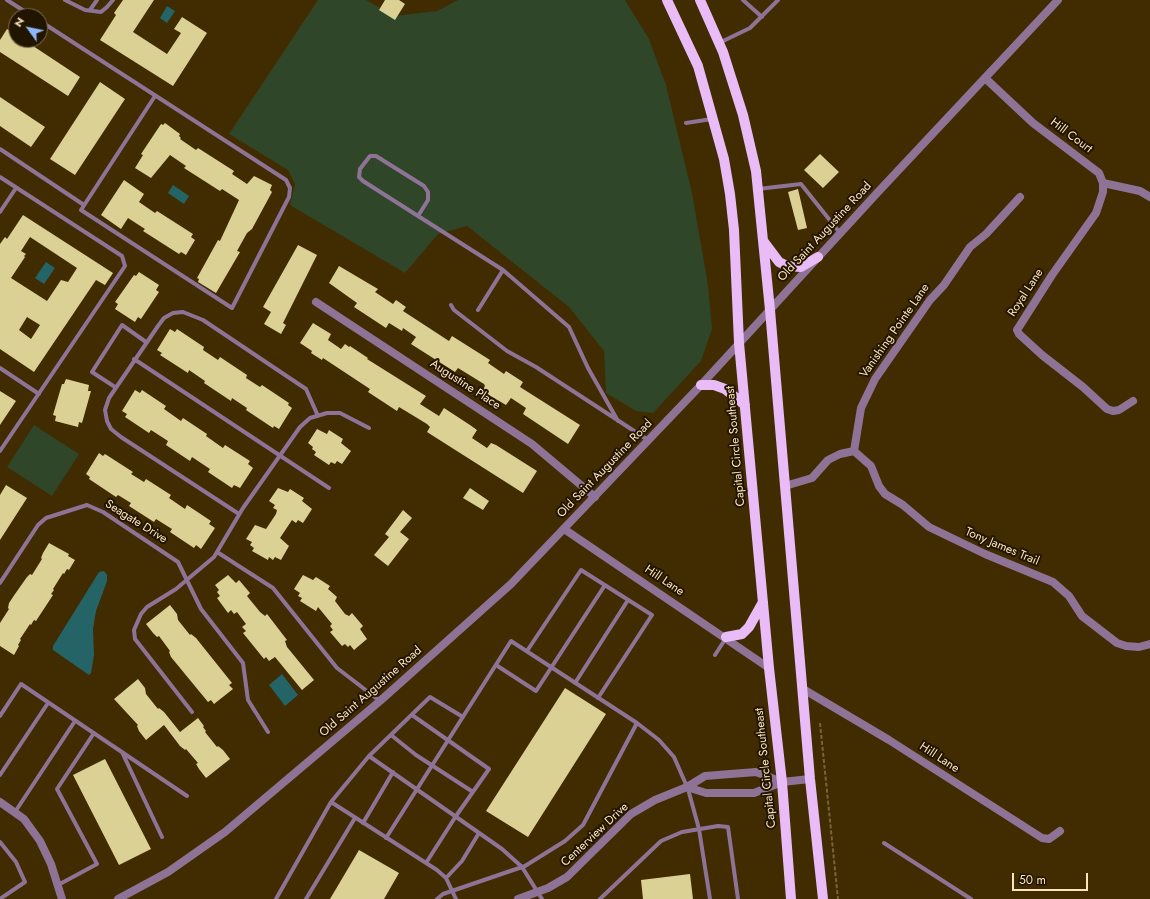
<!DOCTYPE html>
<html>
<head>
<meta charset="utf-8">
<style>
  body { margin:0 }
  #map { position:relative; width:1150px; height:899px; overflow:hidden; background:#412b00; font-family:Jost,sans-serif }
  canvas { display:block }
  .north { position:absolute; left:8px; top:8px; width:40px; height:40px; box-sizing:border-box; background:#221500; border:1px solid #79674c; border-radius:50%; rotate:303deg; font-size:11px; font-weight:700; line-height:16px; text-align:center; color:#fbe3bf }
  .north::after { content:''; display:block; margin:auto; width:14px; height:18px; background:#8db9fc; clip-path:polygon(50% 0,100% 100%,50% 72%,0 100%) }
  .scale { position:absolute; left:1012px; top:873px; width:76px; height:18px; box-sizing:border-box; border:2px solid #fbe3bf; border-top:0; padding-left:5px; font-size:12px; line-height:14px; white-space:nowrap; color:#fbe3bf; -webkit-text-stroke:3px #221500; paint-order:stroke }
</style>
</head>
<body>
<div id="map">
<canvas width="1150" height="899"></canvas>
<div class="north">N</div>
<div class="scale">50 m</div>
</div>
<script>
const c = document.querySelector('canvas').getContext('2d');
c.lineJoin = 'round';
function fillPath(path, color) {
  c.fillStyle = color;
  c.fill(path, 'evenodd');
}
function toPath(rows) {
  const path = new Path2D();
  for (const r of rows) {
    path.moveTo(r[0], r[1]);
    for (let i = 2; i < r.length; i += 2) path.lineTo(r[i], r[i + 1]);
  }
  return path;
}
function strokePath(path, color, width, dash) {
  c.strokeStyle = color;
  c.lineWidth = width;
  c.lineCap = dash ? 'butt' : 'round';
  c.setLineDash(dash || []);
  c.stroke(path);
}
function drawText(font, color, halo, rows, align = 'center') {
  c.font = font + ' Jost,sans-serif';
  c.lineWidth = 4;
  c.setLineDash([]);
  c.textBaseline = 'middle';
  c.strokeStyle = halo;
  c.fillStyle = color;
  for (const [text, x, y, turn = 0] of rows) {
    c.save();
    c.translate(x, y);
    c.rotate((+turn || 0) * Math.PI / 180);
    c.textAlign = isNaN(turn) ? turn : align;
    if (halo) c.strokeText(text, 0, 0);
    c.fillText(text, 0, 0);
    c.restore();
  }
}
fillPath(toPath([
  [318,0,366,0,394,16,437,11,458,0,625,0,649,39,666,85,692,193,708,285,712,329,701,361,653,413,636,411,606,393,604,351,569,307,467,226,438,234,405,273,290,205,295,184,288,170,229,134],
  [34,425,79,454,52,496,7,467]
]), '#2f4628');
fillPath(toPath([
  [167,6,175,11,167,23,160,18],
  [173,185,189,196,184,204,168,193],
  [46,262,55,268,44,284,35,278],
  [104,571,107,575,107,581,96,611,93,629,94,655,91,673,89,675,53,650,53,646,99,572],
  [282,674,298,695,285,706,269,685]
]), '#246466');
fillPath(toPath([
  [123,0,154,0,133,32,167,54,181,33,174,29,182,17,207,33,173,86,100,40,116,15,114,13],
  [385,0,399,0,405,4,395,20,379,10],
  [7,29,16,35,16,40,24,40,80,77,68,96,0,52,0,40],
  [100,82,125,99,75,175,50,159],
  [0,97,45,127,31,147,0,126],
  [165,123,180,134,179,136,181,138,180,139,196,150,198,148,234,171,232,174,247,184,254,176,272,185,270,190,272,192,252,229,247,233,237,251,240,252,216,293,198,282,199,279,197,278,218,240,220,241,239,200,222,189,220,191,184,168,186,166,170,155,151,178,135,168,143,155,141,154,161,124,163,125],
  [820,154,839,172,823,188,804,170],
  [124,180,144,194,139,202,155,213,157,211,193,234,191,237,195,240,186,255,181,252,179,254,143,231,145,229,128,218,121,229,101,215],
  [798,189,807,228,798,230,788,192],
  [23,215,113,273,105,285,96,280,34,372,0,349,0,244,5,237,7,239],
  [30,237,77,268,68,282,61,280,47,301,11,278,25,257,24,256,26,254,21,251],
  [27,317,40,325,31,339,19,330],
  [298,245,317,255,283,323,286,325,281,334,264,324,271,312,263,307],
  [339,266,378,289,375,292,393,304,396,300,406,307,403,311,449,341,452,336,490,360,488,363,504,374,506,371,523,382,520,387,580,425,568,444,523,414,526,408,511,398,506,405,482,391,485,386,484,384,458,368,455,372,411,344,416,337,403,328,402,331,389,323,386,328,354,307,357,303,329,283],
  [139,272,159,285,156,290,159,292,141,319,138,317,135,322,115,309,118,304,115,302,134,275,136,276],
  [313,323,331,334,328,340,341,349,345,344,349,347,350,346,368,358,367,359,426,396,420,404,439,416,444,408,470,425,477,430,472,438,487,448,491,443,496,445,537,471,523,493,427,432,430,427,427,424,399,407,397,411,368,392,370,389,323,358,322,360,311,353,312,351,300,343],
  [170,329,175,332,177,329,204,347,203,350,218,360,220,357,247,375,246,378,260,387,262,385,289,403,288,405,292,408,279,429,274,426,273,428,246,410,247,408,232,398,231,401,204,383,205,381,189,370,188,373,160,355,162,353,157,350],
  [66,379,89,385,88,391,91,391,82,423,79,422,78,427,55,421,56,416,53,415,62,384,64,384],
  [135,390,140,393,142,390,166,406,164,409,181,421,183,418,207,434,206,436,223,448,225,445,250,461,248,464,253,468,240,488,234,485,232,488,208,472,210,469,192,457,190,461,166,445,168,441,151,430,149,433,125,417,127,414,122,411],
  [0,391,16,401,0,425],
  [317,429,327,434,329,430,343,439,341,443,351,451,342,464,337,461,335,464,331,462,329,465,314,455,316,452,312,449,313,447,308,443],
  [99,453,103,456,105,454,133,472,131,474,144,482,146,479,171,495,169,498,185,509,187,505,211,521,209,524,215,528,201,549,196,545,194,548,170,532,172,529,156,519,154,522,129,506,131,503,118,495,116,497,89,479,90,477,86,474],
  [6,485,27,498,0,540,0,495],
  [278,488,288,492,290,489,304,498,302,501,312,509,303,523,298,520,296,523,292,520,280,538,289,546,281,560,275,557,273,560,269,557,268,560,252,551,254,548,250,545,252,542,246,539,255,525,266,529,276,514,277,510,273,508,275,505,269,501],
  [470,488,489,501,483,510,463,498],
  [403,510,412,518,400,532,409,539,388,566,374,555,389,537,385,534],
  [49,543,69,554,68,556,75,560,69,570,67,569,64,574,63,573,53,589,54,590,51,594,53,595,36,621,34,620,31,625,30,624,20,639,21,640,18,645,19,646,14,655,0,646,0,623,9,609,8,608,9,603,15,594,27,577,30,574,32,575,42,559,41,558,43,553],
  [228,575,236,583,239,580,250,593,247,596,260,612,265,616,267,614,287,640,285,641,287,647,314,680,302,690,275,657,269,661,266,657,264,659,243,633,246,631,242,627,246,624,237,612,234,614,231,610,228,613,217,598,220,596,217,592,219,590,215,585],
  [303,575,313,580,316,577,330,586,328,589,337,597,335,601,345,614,349,616,352,613,363,626,360,629,367,639,354,650,350,645,348,647,345,644,342,646,330,632,333,630,330,626,332,624,318,607,316,611,300,601,302,598,298,596,300,593,294,589],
  [170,605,177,614,178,620,190,635,191,634,196,638,232,683,229,685,233,689,214,704,211,700,208,702,171,657,169,652,170,651,159,636,157,637,153,633,146,624],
  [138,679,145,688,146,694,158,709,159,708,164,712,180,732,198,718,204,726,203,727,206,731,205,732,217,747,218,746,223,750,230,759,206,778,199,769,196,764,198,763,186,749,185,750,180,746,164,725,146,740,139,731,137,726,138,725,114,699],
  [565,688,606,714,528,837,486,811],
  [105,759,151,849,119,865,73,775],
  [359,850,399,873,384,899,330,899],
  [690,874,693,899,643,899,641,880]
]), '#dcd194');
strokePath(toPath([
  [820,723,838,899]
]), '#7a633a', 2, [4, 2]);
strokePath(toPath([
  [7,0,32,16],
  [65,0,85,10,101,12,107,7,113,0],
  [743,0,762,17],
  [90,10,97,0],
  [40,21,286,180,290,188,289,197,232,308,81,210,155,96],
  [719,43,750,28,778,0],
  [686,123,712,119],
  [0,149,84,205],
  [0,177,122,256,125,266,0,451],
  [758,189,801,184,840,233],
  [0,212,16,188],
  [418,216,428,200,428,192,424,186,376,156,370,156,360,169,359,177,363,181,503,270,569,327,588,368,618,421],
  [451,305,454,310,507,351,536,367,648,440],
  [478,310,503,270],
  [134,359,329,488],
  [0,368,39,394],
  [115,387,92,372,122,325,146,342],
  [239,514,121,437,111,429,107,421,105,410,109,398,158,326,164,318,173,313,183,312,203,320,306,389,318,416],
  [217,552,273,588,337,668,380,701],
  [0,583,38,525,46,518,87,505,103,512,178,562,201,609,243,663,248,700,268,732],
  [527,651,581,570,652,615,598,698],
  [715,655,726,638],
  [496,665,536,691,605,585],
  [575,683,628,600],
  [192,712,135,639,134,630,141,614,147,607,176,589,214,557,243,508,300,427,310,418,327,413,340,413,369,428],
  [412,715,489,769,456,816,426,863],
  [0,716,21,684,187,796],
  [391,735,416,755,473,792],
  [122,752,162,837],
  [369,756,502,849,522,867,542,899],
  [0,775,48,703],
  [331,802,437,870,446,878,456,899],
  [15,812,75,721],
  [363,823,393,772],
  [386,838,511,641,637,723,659,740,674,757,688,789,699,829,710,899],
  [0,842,16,862,25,882,0,899],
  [884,843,971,899],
  [446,878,462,861,479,833],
  [58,885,97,864,57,789,94,733],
  [276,899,331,802,369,756,430,697,463,717],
  [306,899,355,818],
  [437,899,443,894,525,866,565,841,583,825,637,723],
  [600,899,661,841,682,832,718,826,728,827,738,899]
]), '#8f7397', 4);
strokePath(toPath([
  [985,78,1033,123,1099,173,1103,183,1103,192,1096,213,1052,275,1017,330,1019,334,1042,355,1083,387,1107,409,1113,411,1119,410,1133,401],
  [1103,183,1140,191,1150,197],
  [316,302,532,444,595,497],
  [854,451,871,466,879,486,885,494,903,505,929,527,985,554,1053,582,1069,596,1082,616,1117,643,1126,646,1139,647,1150,644],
  [854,451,861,408,875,379,930,300,944,285,970,247,986,234,1020,197],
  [785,486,812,478,828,460,840,454,854,451],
  [564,529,769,668],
  [803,689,889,740,1042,838,1049,839,1060,831],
  [687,787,706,793,754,793,782,782,810,779],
  [0,802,24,819,40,841,51,864,62,899],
  [518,899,548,888,567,877,631,814,655,800,687,787,705,776,756,772,782,782]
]), '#8f7397', 8);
strokePath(toPath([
  [118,899,168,872,225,832,380,701,511,584,701,385,878,192,1058,0]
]), '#8f7397', 8);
strokePath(toPath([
  [667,0,698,66,724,159,730,194,734,230,739,343,769,668,782,782,791,899],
  [700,0,723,52,743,115,756,171,770,310,810,779,823,899],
  [764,242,779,262,787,266,801,267,818,257],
  [701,385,714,385,725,389,745,405],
  [726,637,742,634,749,627,763,602]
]), '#e9bbf7', 10);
drawText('12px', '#fbe3bf', '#221500', [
  ["Hill Court",1071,136,37],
  ["Old Saint Augustine Road",825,232,-47],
  ["Royal Lane",1026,293,-57],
  ["Vanishing Pointe Lane",895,331,-55],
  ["Augustine Place",465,385,33],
  ["Capital Circle Southeast",736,446,-95],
  ["Old Saint Augustine Road",605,469,-46],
  ["Seagate Drive",136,522,32],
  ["Tony James Trail",1002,547,23],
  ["Hill Lane",664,581,34],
  ["Old Saint Augustine Road",371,692,-41],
  ["Hill Lane",939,758,33],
  ["Capital Circle Southeast",766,768,-96],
  ["Centerview Drive",595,835,-43]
]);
</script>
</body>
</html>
